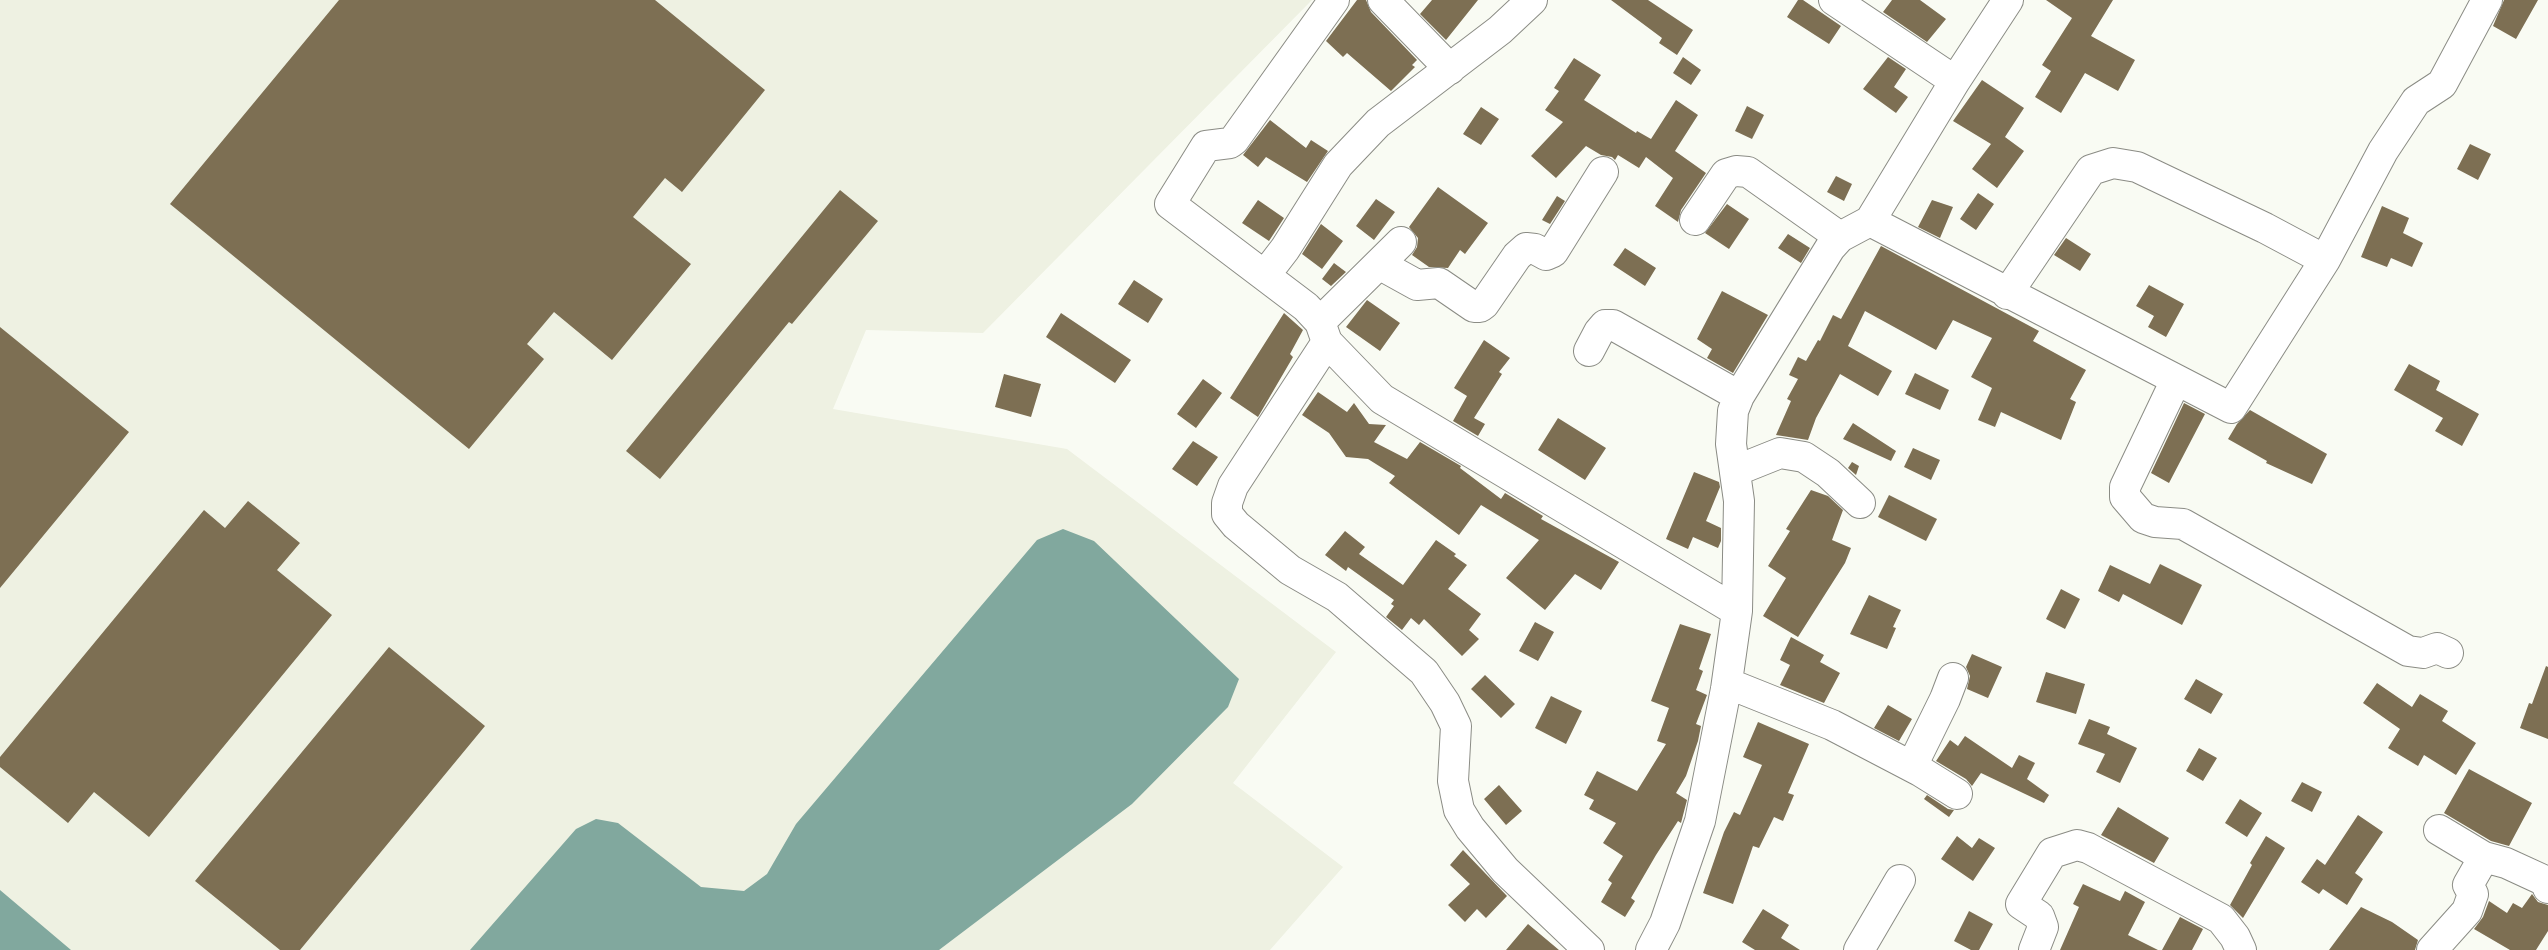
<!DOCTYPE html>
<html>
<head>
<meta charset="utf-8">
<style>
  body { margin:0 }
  canvas { display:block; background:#f9fbf3 }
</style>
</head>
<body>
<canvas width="2548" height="950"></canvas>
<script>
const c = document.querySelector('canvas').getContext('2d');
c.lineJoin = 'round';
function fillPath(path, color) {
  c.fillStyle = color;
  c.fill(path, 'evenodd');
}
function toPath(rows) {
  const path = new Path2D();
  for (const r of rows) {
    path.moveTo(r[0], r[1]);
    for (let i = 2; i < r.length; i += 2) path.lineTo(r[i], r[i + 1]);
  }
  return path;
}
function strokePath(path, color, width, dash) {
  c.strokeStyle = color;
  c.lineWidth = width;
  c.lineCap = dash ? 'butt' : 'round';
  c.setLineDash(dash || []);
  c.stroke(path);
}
fillPath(toPath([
  [0,0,1312,0,983,333,866,330,833,409,1067,449,1336,652,1233,783,1343,867,1270,950,0,950]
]), '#eef1e2');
fillPath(toPath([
  [1063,529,1094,541,1239,679,1228,707,1132,804,939,950,470,950,576,829,596,819,618,823,701,887,744,891,767,874,796,824,1037,540],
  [0,890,71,950,0,950]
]), '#81a89e');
fillPath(toPath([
  [339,0,655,0,765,90,682,192,665,178,633,217,691,264,612,360,554,312,527,344,544,359,469,449,170,204],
  [1357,0,1366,0,1371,12,1417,60,1412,65,1415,67,1391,91,1347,53,1343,57,1326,41],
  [1432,0,1478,0,1446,40,1420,14],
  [1611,0,1648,0,1693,30,1677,55,1659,43,1662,38],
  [1798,0,1803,0,1841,26,1829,44,1787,17],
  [1892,0,1920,0,1946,19,1927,42,1883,12],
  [2046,0,2113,0,2091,36,2135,60,2118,91,2085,73,2061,113,2035,97,2051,71,2042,65,2072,18],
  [2504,0,2538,0,2516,39,2493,26],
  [1683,57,1701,70,1691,85,1673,73],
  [1888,57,1906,69,1894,87,1908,97,1896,113,1863,89],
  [1574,58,1601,75,1584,100,1636,133,1637,131,1651,139,1676,100,1698,115,1675,151,1706,173,1681,210,1678,222,1655,206,1673,178,1646,157,1639,168,1618,155,1615,160,1612,157,1601,155,1586,146,1556,178,1531,156,1563,122,1545,110,1559,91,1554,88],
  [1982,80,2024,108,2005,137,2024,151,1997,188,1972,169,1991,144,1953,121],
  [1747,106,1764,115,1752,139,1735,131],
  [1481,107,1499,119,1481,145,1463,134],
  [1270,120,1306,148,1311,140,1328,151,1307,182,1266,157,1258,167,1243,155],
  [2470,144,2491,154,2478,180,2457,169],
  [1836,176,1852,184,1844,201,1827,192],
  [1438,187,1488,223,1465,254,1460,250,1448,268,1429,267,1412,255,1417,247,1418,238,1409,227],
  [840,190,878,221,792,324,789,322,660,479,626,451],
  [1978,193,1994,204,1976,230,1960,219],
  [1557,196,1565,201,1550,224,1542,220],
  [1376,199,1395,212,1374,240,1356,226],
  [1258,200,1284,218,1269,241,1242,223],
  [1932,200,1953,207,1940,238,1918,227],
  [1727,204,1749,219,1729,249,1705,233],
  [2382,206,2409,218,2403,233,2423,243,2412,267,2391,258,2387,267,2361,257],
  [1321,224,1343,241,1322,269,1302,254],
  [1788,234,1810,248,1801,263,1778,248],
  [2066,238,2091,254,2080,271,2054,255],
  [1881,246,2039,331,2033,341,2086,370,2070,399,2076,402,2061,440,2001,412,1995,427,1978,420,1992,388,1971,377,1992,338,1953,320,1936,350,1865,311,1848,346,1892,371,1878,396,1840,374,1816,418,1808,440,1776,435,1791,401,1787,399,1798,379,1789,375,1798,357,1806,361,1818,340,1820,341,1833,315,1841,319],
  [1625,248,1656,268,1645,286,1613,265],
  [1334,263,1346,272,1331,286,1322,279],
  [1134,280,1163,299,1148,323,1118,304],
  [2149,285,2184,304,2166,337,2148,327,2154,316,2136,306],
  [1722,291,1768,315,1733,373,1707,358,1712,349,1697,339],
  [1367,300,1400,323,1380,351,1346,327],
  [1061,313,1131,360,1115,383,1046,337],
  [1284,313,1303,330,1290,354,1293,357,1258,417,1230,398],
  [0,327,129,432,0,588],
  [1484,340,1510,358,1499,372,1502,374,1474,418,1485,424,1478,436,1453,421,1467,396,1454,388],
  [2409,364,2440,381,2436,390,2479,414,2462,446,2435,431,2443,418,2394,390],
  [1915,373,1949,390,1940,410,1905,394],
  [1004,374,1041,384,1031,417,995,407],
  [1203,379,1222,393,1196,428,1177,414],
  [1318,392,1347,412,1354,403,1369,424,1386,425,1374,442,1407,459,1420,442,1461,466,1460,468,1501,499,1505,493,1543,516,1541,519,1619,562,1601,590,1575,574,1545,610,1506,578,1539,540,1481,505,1459,535,1389,483,1395,476,1368,459,1346,457,1329,433,1302,415],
  [2184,403,2205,414,2169,483,2151,473],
  [2250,410,2327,454,2312,484,2266,463,2267,461,2228,439,2237,424],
  [1558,418,1606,448,1585,480,1538,450],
  [1853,423,1896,451,1891,461,1843,439],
  [1193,441,1218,457,1197,486,1172,469],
  [1913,448,1940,460,1931,480,1904,467],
  [1852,462,1859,466,1856,475,1848,468],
  [1694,472,1719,482,1720,487,1706,521,1721,528,1721,541,1718,548,1693,537,1688,549,1666,539],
  [1811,490,1828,496,1843,510,1832,540,1851,548,1845,563,1798,637,1763,616,1786,578,1768,566,1790,531,1786,529],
  [1889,495,1937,519,1926,541,1878,517],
  [248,501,300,543,277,570,332,615,149,837,94,792,68,823,0,767,0,757,204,510,225,528],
  [1345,531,1365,547,1359,554,1403,585,1436,540,1456,554,1454,556,1467,565,1448,589,1481,614,1469,630,1479,639,1462,656,1424,619,1419,625,1411,618,1402,630,1386,617,1394,606,1391,604,1394,600,1348,567,1346,571,1325,555],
  [2160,564,2202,585,2182,625,2123,594,2119,602,2098,591,2110,565,2150,584],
  [2061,589,2080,599,2065,629,2046,619],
  [1869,595,1901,610,1893,627,1896,628,1887,649,1850,634],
  [1535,622,1554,632,1538,661,1519,651],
  [1680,624,1711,634,1699,669,1703,671,1696,690,1707,695,1696,724,1701,726,1698,741,1686,776,1676,793,1687,800,1681,823,1678,821,1656,855,1631,898,1635,901,1625,917,1601,902,1612,883,1608,880,1623,856,1603,843,1616,823,1589,809,1594,800,1584,795,1597,771,1637,791,1666,744,1657,741,1669,708,1651,701],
  [1791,637,1824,655,1820,662,1840,673,1824,703,1780,685,1790,665,1780,660],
  [389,647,485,726,300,950,280,950,195,881],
  [1972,654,2002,667,1988,698,1967,689,1970,676,1966,667],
  [2546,666,2548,667,2548,739,2520,728,2529,703,2532,704],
  [2046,672,2085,684,2076,714,2036,702],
  [1485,675,1515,704,1501,718,1471,689],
  [2196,679,2223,694,2211,714,2184,699],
  [2377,683,2412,707,2420,694,2448,711,2442,721,2476,743,2456,775,2424,755,2418,766,2388,748,2400,729,2363,703],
  [1551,696,1582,711,1566,744,1535,728],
  [1888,705,1912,719,1899,741,1874,728],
  [2089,719,2110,727,2107,734,2137,748,2120,783,2096,772,2105,754,2078,744],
  [1758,722,1809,744,1788,793,1794,795,1783,821,1774,817,1759,848,1753,846,1733,904,1703,893,1724,832,1734,812,1740,815,1762,765,1743,757],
  [1965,736,2012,768,2019,755,2035,763,2027,779,2049,795,2044,803,1981,773,1972,786,1966,779,1936,761,1950,740,1958,746],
  [2199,748,2217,758,2203,781,2186,771],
  [2469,769,2532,803,2509,846,2491,841,2444,813],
  [2302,782,2322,792,2312,812,2291,801],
  [1499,785,1522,811,1506,825,1484,799],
  [1927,795,1948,809,1954,810,1949,817,1924,799],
  [2240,799,2262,813,2247,837,2225,823],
  [2118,807,2169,838,2154,863,2101,835],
  [2358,815,2383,832,2355,873,2363,879,2347,905,2323,889,2319,894,2301,882,2317,859,2325,865],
  [1957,836,1972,848,1979,838,1995,848,1973,881,1941,859],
  [2266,836,2285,848,2243,918,2230,905,2252,865,2250,863],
  [1463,850,1507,896,1486,918,1477,909,1465,922,1448,905,1470,884,1450,865],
  [2083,884,2120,901,2125,891,2145,902,2128,935,2158,950,2060,950,2079,907,2073,904],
  [2532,894,2538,902,2548,905,2548,931,2536,950,2510,950,2474,929,2483,917,2489,901,2507,913,2513,903,2522,908],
  [2361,907,2392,922,2418,940,2415,950,2329,950],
  [1763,909,1789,925,1781,938,1800,950,1755,950,1742,942],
  [1969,911,1993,924,1979,950,1971,950,1954,941],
  [2180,917,2203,929,2192,950,2162,950],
  [1528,924,1559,950,1506,950]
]), '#7d6f53');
const minor = toPath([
  [1334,0,1234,140,1230,143,1206,146,1170,204,1306,307,1320,322,1327,342,1382,399,1737,611],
  [1383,0,1450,69],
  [1834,0,1955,81],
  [1695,220,1726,174,1736,171,1748,172,1840,237],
  [1870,221,2231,408,2325,260,2383,151,2416,101,2442,84,2487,0],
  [1379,264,1417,285,1439,283,1474,307,1480,307,1484,304,1517,256,1526,248,1535,249,1546,255,1553,252,1603,172],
  [1265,275,1285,249,1338,165,1378,123,1500,30,1532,0],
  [2007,294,2091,170,2113,163,2137,167,2265,228,2325,260],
  [1320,322,1401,242],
  [1327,342,1233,486,1227,503,1227,514,1236,525,1290,570,1337,597,1424,672,1445,703,1456,726,1453,781,1459,810,1470,828,1505,870,1589,950],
  [1589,351,1599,332,1605,325,1613,325,1739,396],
  [2176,380,2125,487,2125,497,2143,518,2155,522,2183,524,2408,651,2423,653,2437,648,2448,653],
  [1735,471,1780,453,1804,457,1828,473,1860,503],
  [1727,683,1832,725,1920,771,1957,794],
  [1912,766,1945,699,1953,678],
  [2484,857,2506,863,2545,881,2548,888],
  [1651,950,1665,923,1700,821,1726,689,1737,611,1739,501,1731,444,1733,411,1739,396,1830,248,1840,237,1870,221,1955,81,2008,0],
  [1859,950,1900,880],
  [2034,950,2043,927,2039,916,2021,904,2052,853,2077,845,2088,848,2221,919,2235,937,2241,950],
  [2432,950,2467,911,2473,894,2468,885,2484,857,2439,830]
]);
strokePath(minor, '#8b8c85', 32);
strokePath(minor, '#fff', 30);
</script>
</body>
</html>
